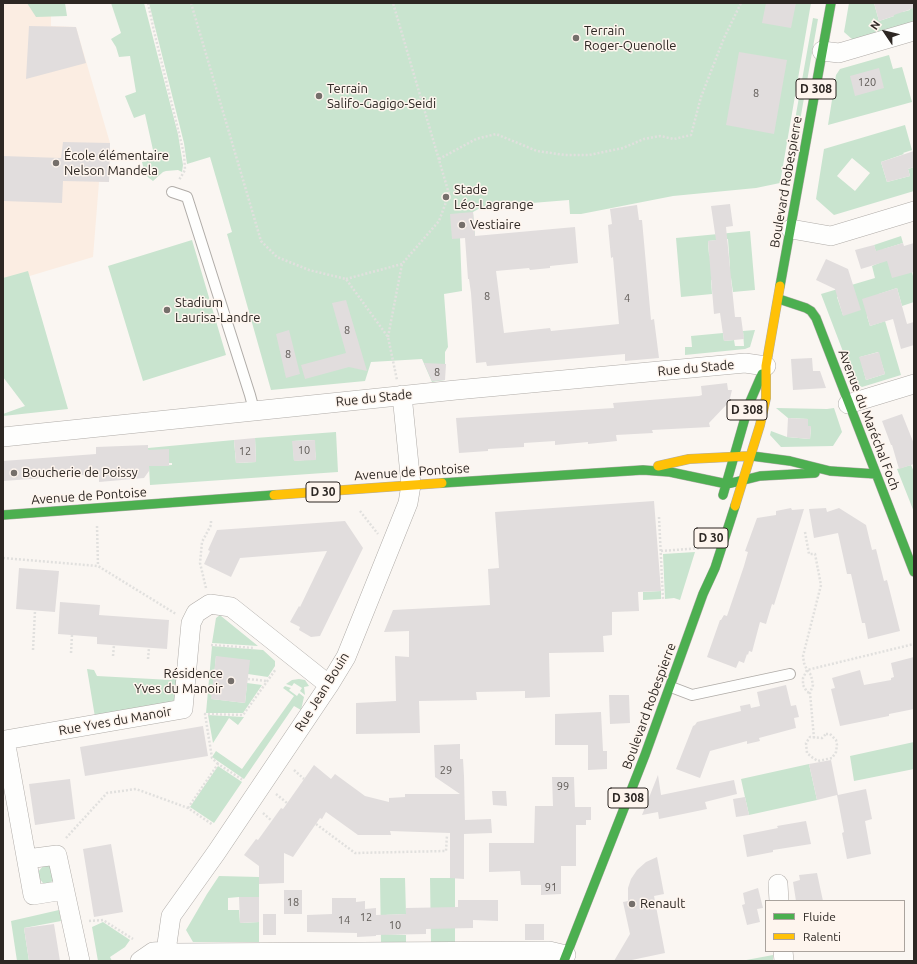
<!DOCTYPE html>
<html>
<head>
<meta charset="utf-8">
<style>
  body { margin:0 }
  #map { position:relative; width:917px; height:964px; overflow:hidden; background:#faf6f2; font-family:Ubuntu,sans-serif }
  canvas { display:block }
  .frame { position:absolute; inset:0; border:4px solid #2d2723; pointer-events:none }
  .legend { position:absolute; left:765px; top:900px; width:140px; height:52px; box-sizing:border-box; background:#fef5ee; border:1px solid #aaa39d; margin:0; padding:5px 7px; list-style:none; font-size:12px; color:#2d2723 }
  .legend li { display:flex; align-items:center; gap:8px; height:20px }
  .legend b { width:20px; border:1px solid #aaa39d }
  .north { position:absolute; left:865px; top:12px; width:40px; height:40px; -webkit-text-stroke:3px #fef5ee; paint-order:stroke; rotate:305deg; font-size:11px; font-weight:700; line-height:16px; text-align:center; color:#2d2723 }
  .north::after { content:''; display:block; margin:auto; width:14px; height:18px; background:#2d2723; clip-path:polygon(50% 0,100% 100%,50% 72%,0 100%) }
</style>
</head>
<body>
<div id="map">
<canvas width="917" height="964"></canvas>
<div class="frame"></div>
<ul class="legend">
<li><b style="height:5px;background:#4caf50"></b>Fluide</li>
<li><b style="height:5px;background:#ffc107"></b>Ralenti</li>
</ul>
<div class="north">N</div>
</div>
<script>
const c = document.querySelector('canvas').getContext('2d');
c.lineJoin = 'round';
function fillPath(path, color) {
  c.fillStyle = color;
  c.fill(path, 'evenodd');
}
function toPath(rows) {
  const path = new Path2D();
  for (const r of rows) {
    path.moveTo(r[0], r[1]);
    for (let i = 2; i < r.length; i += 2) path.lineTo(r[i], r[i + 1]);
  }
  return path;
}
function strokePath(path, color, width, dash) {
  c.strokeStyle = color;
  c.lineWidth = width;
  c.lineCap = dash ? 'butt' : 'round';
  c.setLineDash(dash || []);
  c.stroke(path);
}
function drawText(font, color, halo, rows, align = 'center') {
  c.font = font + ' Ubuntu,sans-serif';
  c.lineWidth = 3;
  c.setLineDash([]);
  c.textBaseline = 'middle';
  c.strokeStyle = halo;
  c.fillStyle = color;
  for (const [text, x, y, turn = 0] of rows) {
    c.save();
    c.translate(x, y);
    c.rotate((+turn || 0) * Math.PI / 180);
    c.textAlign = isNaN(turn) ? turn : align;
    if (halo) c.strokeText(text, 0, 0);
    c.fillText(text, 0, 0);
    c.restore();
  }
}
fillPath(toPath([
  [3,3,51,3,51,26,76,27,110,143,109,182,99,182,93,257,3,284]
]), '#fbede2');
fillPath(toPath([
  [27,3,65,3,67,16,36,17],
  [111,3,144,3,178,134,183,165,182,172,178,170,166,171,163,172,153,181,149,178,145,174,142,162,155,159,145,114,134,118,125,96,136,92,130,56,119,57,116,47,111,39,121,33],
  [149,3,811,3,780,183,756,188,673,196,581,214,570,214,569,200,482,207,473,212,475,236,460,238,462,291,444,294,448,347,445,352,445,380,432,382,422,359,371,362,365,381,271,390,227,234,232,232,210,157,187,164,184,143],
  [849,3,874,3,879,21,894,16,890,3,902,12,910,10,908,3,914,3,914,22,853,40,844,32],
  [813,18,818,19,789,183,784,182],
  [889,55,893,69,902,67,912,102,828,125,836,75,840,69],
  [905,125,912,150,903,153,904,154,881,162,887,182,910,176,908,169,914,167,914,191,834,215,816,199,824,149],
  [852,158,870,173,855,191,837,176],
  [750,231,755,290,733,292,731,278,711,280,712,294,681,297,676,238],
  [728,239,730,268,709,255,708,241],
  [901,236,903,243,884,249,912,272,914,280,914,302,902,306,897,288,879,294,867,316,870,326,885,321,901,375,862,387,855,383,821,294,875,278,872,266,879,263,874,245],
  [855,291,843,315,837,297],
  [878,352,885,374,866,380,860,357],
  [192,240,226,355,143,381,108,266],
  [28,271,68,409,3,416,3,414,25,406,3,377,3,278],
  [755,330,750,347,745,349,685,355,685,347,692,347,691,336,723,333,724,341,734,340,735,346,744,346,743,331],
  [776,408,827,409,834,408,842,432,833,446,781,447,770,435,771,431,787,437,810,439,811,427,808,426,808,419,788,418],
  [336,432,338,472,150,485,148,448,234,440,236,463,256,462,255,438],
  [314,440,316,459,294,461,293,441],
  [169,450,169,463,172,463,172,465,154,466],
  [911,465,914,472,914,512,897,469],
  [695,552,680,600,674,598,665,599,663,554],
  [661,591,661,599,643,600,643,592],
  [220,615,221,616,258,646,212,643,216,618],
  [212,646,263,650,275,661,275,666,268,677,248,674,216,656,212,699,245,703,247,683,262,685,243,713,206,713],
  [87,669,94,670,97,676,171,680,172,673,174,674,176,676,178,688,176,697,172,703,95,717],
  [299,679,305,680,309,686,304,687,305,695,300,691,302,688,294,683,292,686,286,684,292,680],
  [285,686,291,688,289,690,297,696,299,693,304,697,301,710,294,706,244,779,212,757,216,751,242,769,294,696,283,688],
  [208,715,244,717,238,725,229,718,213,743],
  [914,742,914,769,854,781,850,756],
  [809,764,817,800,749,815,741,779],
  [218,766,242,782,214,823,190,807],
  [44,865,50,865,55,880,49,883,43,883,39,878,38,872],
  [219,876,259,877,259,897,250,897,250,900,239,897,228,898,228,910,239,910,240,923,259,922,259,942,193,942,186,930,207,894],
  [380,878,405,878,406,914,385,915,385,934,406,935,406,942,381,942],
  [430,878,455,878,455,942,431,942],
  [59,910,61,921,24,928,29,961,17,961,11,921],
  [103,922,130,940,125,947,110,957,112,961,98,961,92,927],
  [773,955,773,961,741,961]
]), '#c9e4cf');
fillPath(toPath([
  [766,3,796,3,791,28,762,23],
  [874,3,914,3,914,8,894,15,894,16,879,21],
  [29,26,76,27,86,63,26,79],
  [739,52,787,60,774,134,726,125],
  [879,68,884,88,855,96,850,76],
  [63,142,110,143,109,182,63,181,62,203,3,201,3,156,61,158],
  [914,151,914,167,908,169,910,176,887,182,881,162],
  [730,204,733,226,726,227,731,278,735,317,741,317,744,339,724,341,720,313,714,314,708,241,716,240,711,206],
  [637,205,639,220,642,220,651,320,654,319,659,358,625,361,625,354,487,366,486,362,476,363,471,293,469,279,468,279,465,238,452,239,450,214,473,212,475,236,575,227,578,263,550,266,550,268,530,270,529,268,496,271,504,333,550,328,551,331,619,324,613,257,611,258,608,225,612,224,610,209],
  [903,243,904,246,914,243,914,272,892,278,887,261,861,269,855,250,874,245,876,251],
  [826,259,848,269,861,310,843,316,835,289,816,280],
  [897,288,907,324,914,322,914,345,901,349,893,319,870,326,862,299],
  [346,300,367,371,349,367,305,379,301,365,346,353,332,303],
  [289,330,300,374,286,378,276,334],
  [879,352,885,374,866,380,859,357],
  [812,358,813,371,820,371,826,388,793,390,791,359],
  [424,363,446,364,445,380,432,381],
  [727,383,728,390,732,390,730,398,728,403,709,423,710,427,652,430,653,433,616,435,617,441,588,444,588,442,555,445,555,441,524,443,524,447,488,449,488,451,459,453,456,418,614,408,613,403,699,396,702,395,701,386],
  [902,414,914,444,914,464,899,469,892,445,891,445,882,421],
  [788,418,808,419,808,426,811,426,810,439,787,437],
  [255,438,256,462,236,463,234,440],
  [315,440,316,460,294,461,292,441],
  [148,445,148,450,169,449,169,466,149,466,149,471,144,478,99,482,99,474,3,481,3,461,96,454,96,447],
  [654,501,661,591,638,592,639,611,612,612,612,635,603,636,604,652,549,653,550,697,525,698,525,691,476,692,477,700,419,701,420,733,356,734,356,703,396,701,395,656,409,657,409,631,384,632,393,610,490,605,488,569,499,568,495,512],
  [791,508,792,510,804,509,774,605,772,604,766,624,760,622,752,652,749,651,748,655,747,654,744,663,739,661,736,668,707,657,720,620,721,620,724,615,727,616,744,566,748,552,745,551,757,518,776,515,776,511],
  [826,508,827,512,839,508,866,525,872,550,876,549,884,581,887,580,900,631,868,639,865,623,862,623,851,574,847,574,838,533,814,538,809,509],
  [345,521,363,548,320,636,311,637,299,630,300,627,290,622,299,606,300,607,327,551,240,558,231,577,204,564,210,551,208,550,217,530],
  [19,568,59,571,55,612,16,609],
  [60,602,100,605,99,615,169,620,167,649,97,644,97,637,58,634],
  [216,656,250,660,245,703,211,699],
  [914,657,914,709,889,714,889,716,840,726,831,689,835,688,832,678,860,670,864,685,891,680,891,678,894,677,891,663],
  [786,685,791,706,796,705,799,717,794,718,796,728,759,738,760,741,747,744,747,741,710,751,700,778,676,769,693,726,695,725,697,722,741,711,740,706,750,704,751,708,760,706,757,692],
  [609,695,629,695,630,723,610,724],
  [601,712,603,751,607,751,607,769,588,770,588,745,555,745,555,714],
  [203,726,208,756,85,776,80,747],
  [460,744,460,759,463,759,464,776,465,820,491,819,492,833,464,834,464,879,450,878,450,833,390,831,391,835,358,835,326,812,322,819,320,818,293,857,284,853,284,883,259,884,259,866,244,855,256,839,258,840,281,808,283,809,314,765,331,779,335,774,365,796,389,802,389,798,405,797,405,794,460,794,435,777,434,745],
  [831,760,838,795,866,789,872,819,865,821,871,854,847,859,842,833,844,832,837,795,817,800,809,764],
  [658,775,661,795,734,780,737,794,705,802,707,809,659,819,658,812,642,815],
  [552,777,574,777,575,807,591,807,591,820,586,820,586,825,576,825,576,866,561,866,561,894,541,895,541,885,521,885,520,871,489,872,489,843,534,843,535,806,553,806],
  [70,779,75,819,35,825,29,784],
  [492,791,506,791,507,806,493,805],
  [745,797,749,815,736,817,733,799],
  [806,821,811,844,773,850,773,852,747,857,743,835,778,828,777,826],
  [111,844,123,912,94,917,83,849],
  [657,857,664,894,654,896,665,953,627,961,614,961,630,934,623,902,628,901,628,888,631,879,637,870,646,862],
  [817,873,823,901,796,901,793,882,800,880,799,875],
  [758,888,763,908,757,909,760,922,747,925,742,905,745,904,743,893],
  [284,890,302,890,302,914,284,914],
  [239,897,259,897,259,922,240,923],
  [332,898,356,898,356,902,365,901,365,909,376,908,376,915,406,914,406,908,458,907,458,900,498,900,498,921,473,920,473,928,426,929,426,934,376,935,376,936,357,937,357,933,307,932,307,915,332,914],
  [263,914,276,914,276,935,263,935],
  [54,924,60,961,29,961,24,928],
  [525,924,544,924,544,940,525,940]
]), '#e1dddd');
const lane = toPath([
  [172,192,187,197,250,395,254,410],
  [671,687,692,695,790,674]
]);
const street = toPath([
  [822,51,839,53,914,31],
  [791,229,831,236,914,211],
  [848,404,914,384],
  [3,437,456,390,745,363,766,366],
  [27,859,57,855,80,961],
  [778,884,779,901],
  [64,890,33,895,5,740,183,709,191,623,196,613,210,604,231,607,329,685],
  [783,951,784,961],
  [140,961,153,952,166,951,173,953,549,951,566,955],
  [162,961,166,951,171,916,216,853,329,685,346,657,408,503,411,485,402,395]
]);
const fast = toPath([
  [780,286,831,3],
  [779,299,806,308,811,311,816,318,914,572],
  [752,456,790,461,830,471,876,474],
  [744,480,760,476,815,473],
  [442,483,643,470,670,472,727,484,744,480],
  [723,495,749,404,762,374],
  [3,515,274,495],
  [564,961,645,755,703,594,715,568,735,506]
]);
const slow = toPath([
  [658,466,689,459,749,456],
  [274,495,442,483],
  [735,506,760,425,766,398,766,366,780,286]
]);
strokePath(lane, '#b0aca8', 12);
strokePath(street, '#b0aca8', 20);
strokePath(fast, '#b0aca8', 10);
strokePath(slow, '#b0aca8', 10);
strokePath(toPath([
  [148,3,154,31,184,154,185,170,179,180],
  [191,3,261,241,277,257,309,270,346,279,388,337,397,380],
  [439,159,476,139,496,134,537,151,565,155,589,155,623,148,644,139,660,136,674,139,691,135,701,97,724,38,741,3],
  [346,279,402,264],
  [388,337,402,264,439,221,449,194,393,3],
  [360,511,378,534],
  [659,517,663,599],
  [97,526,98,566],
  [805,532,809,554,815,554,821,585,803,656,804,663,807,670,803,678,803,685,807,692,810,693],
  [661,551,701,548],
  [3,558,98,566,176,614],
  [206,588,200,563,202,542,211,525,211,520],
  [211,645,254,648],
  [33,650,35,611],
  [71,653,72,635],
  [113,656,114,645],
  [148,659,149,648],
  [248,679,267,681],
  [826,734,830,734,836,740,837,745,836,752,832,758,818,761,813,758,807,753,806,743,810,737,822,738,826,734],
  [814,738,810,693,813,685,811,675,807,670,914,644],
  [218,764,212,758,205,714,243,715,276,669],
  [294,770,304,779],
  [276,794,287,803],
  [188,808,218,764,243,780],
  [263,813,272,821],
  [316,824,355,853,446,851,447,835],
  [66,838,107,793,136,789,188,808,213,825],
  [89,921,103,920,133,939]
]), '#e1e0de', 2.5, [2, 2]);
strokePath(lane, '#fefefd', 10);
strokePath(street, '#fefefd', 19);
strokePath(fast, '#4caf50', 9);
strokePath(slow, '#ffc107', 9);
for (const [x, y, r, color] of [
  [576,38,4,"#756f6b"],
  [319,96,4,"#756f6b"],
  [56,163,4,"#756f6b"],
  [446,197,4,"#756f6b"],
  [462,225,4,"#756f6b"],
  [167,310,4,"#756f6b"],
  [14,473,4,"#756f6b"],
  [231,681,4,"#756f6b"],
  [632,904,4,"#756f6b"]
]) {
  const dot = new Path2D();
  dot.arc(x, y, r, 0, 2 * Math.PI);
  c.fillStyle = color;
  c.fill(dot);
  strokePath(dot, '#fef5ee', 1.5);
}
drawText('11px', '#5d5854', null, [
  ["120",867,82],
  ["8",756,93],
  ["8",487,296],
  ["4",627,298],
  ["8",347,330],
  ["8",288,354],
  ["8",437,372],
  ["10",304,450],
  ["12",245,451],
  ["29",446,770],
  ["99",563,786],
  ["91",551,887],
  ["18",293,902],
  ["12",366,917],
  ["14",344,920],
  ["10",395,925]
]);
for (const [x, y, w] of [
  [816,89,40],
  [747,410,40],
  [323,492,34],
  [711,538,34],
  [628,798,40]
]) {
  const box = new Path2D();
  box.roundRect(x - w / 2, y - 10, w, 20, 3);
  c.fillStyle = '#fef5ee';
  c.fill(box);
  strokePath(box, '#2d2723', 1);
}
drawText('bold 12px', '#2d2723', null, [
  ["D 308",816,89],
  ["D 308",747,410],
  ["D 30",323,492],
  ["D 30",711,538],
  ["D 308",628,798]
]);
drawText('13px', '#2d2723', '#fef5ee', [
  ["Terrain",584,31],
  ["Roger-Quenolle",584,46],
  ["Terrain",327,89],
  ["Salifo-Gagigo-Seidi",327,104],
  ["École élémentaire",64,156],
  ["Nelson Mandela",64,171],
  ["Stade",454,190],
  ["Léo-Lagrange",454,205],
  ["Vestiaire",470,225],
  ["Stadium",175,303],
  ["Laurisa-Landre",175,318],
  ["Boucherie de Poissy",22,473],
  ["Résidence",223,674,"right"],
  ["Yves du Manoir",223,689,"right"],
  ["Renault",640,904]
], 'left');
drawText('13px', '#2d2723', '#fef5ee', [
  ["Boulevard Robespierre",786,182,-80],
  ["Rue du Stade",696,368,-5],
  ["Rue du Stade",374,398,-6],
  ["Avenue du Maréchal Foch",869,420,69],
  ["Avenue de Pontoise",412,472,-4],
  ["Avenue de Pontoise",89,496,-4],
  ["Rue Jean Bouin",322,692,-58],
  ["Boulevard Robespierre",649,706,-70],
  ["Rue Yves du Manoir",115,721,-10]
]);
</script>
</body>
</html>
